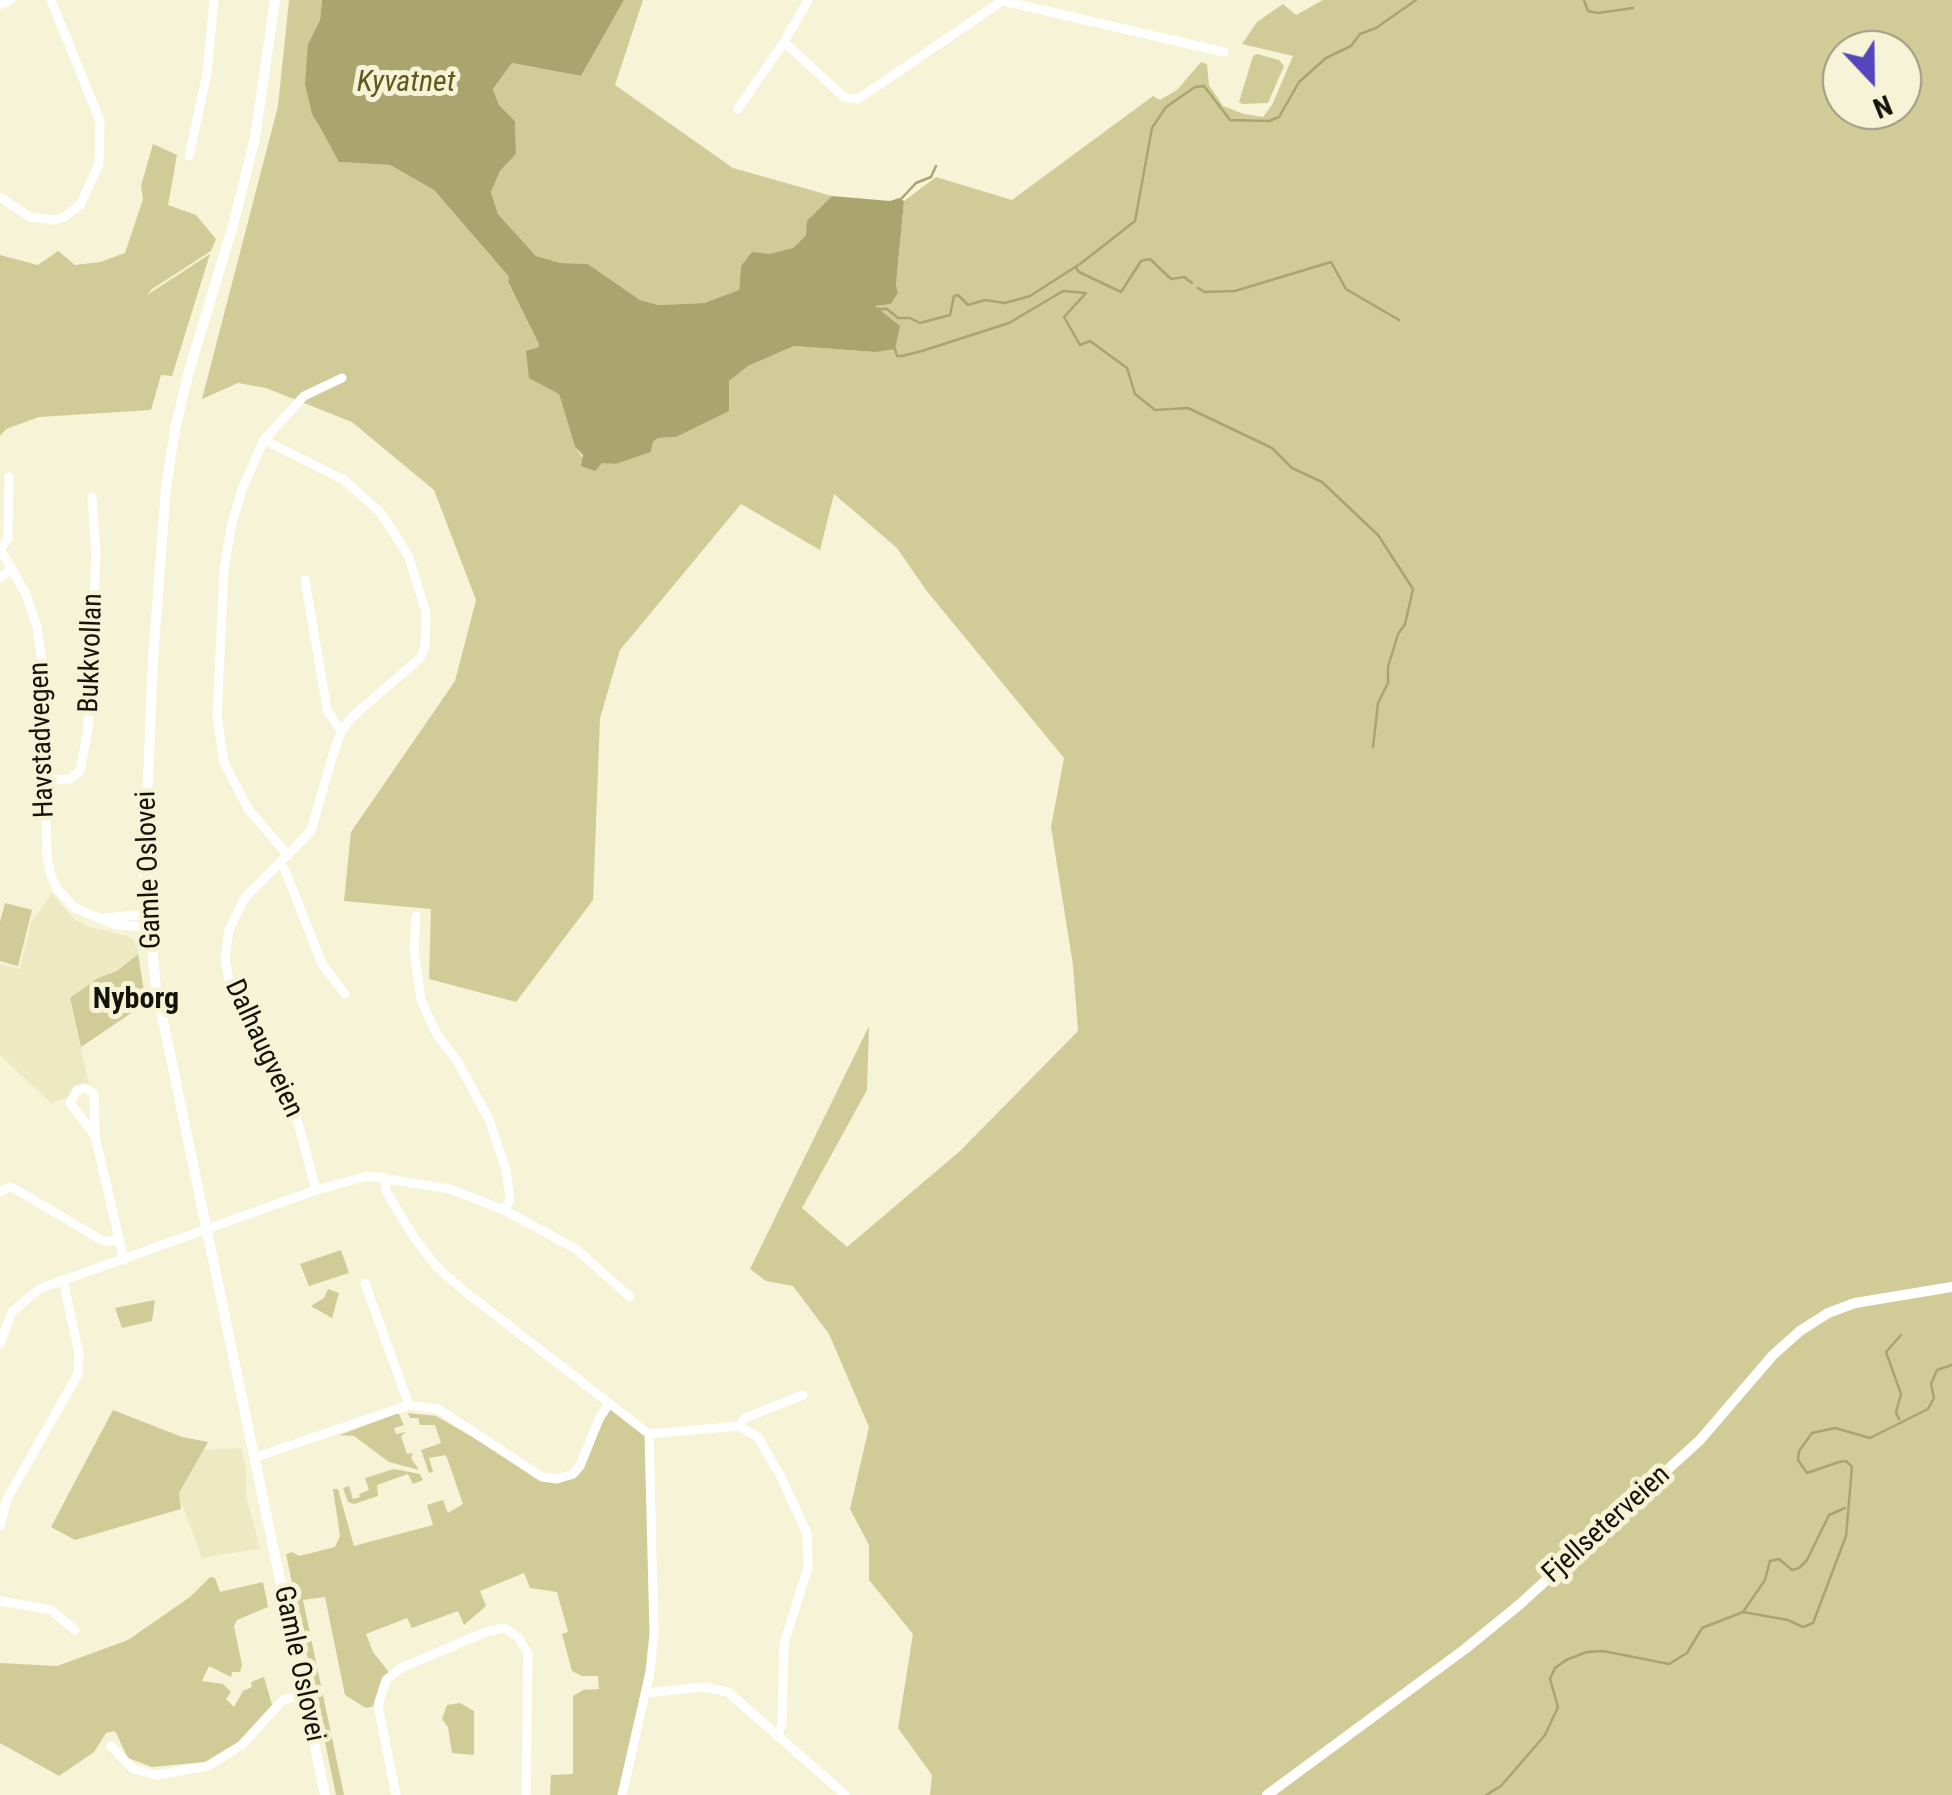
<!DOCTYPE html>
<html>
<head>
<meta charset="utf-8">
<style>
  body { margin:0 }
  #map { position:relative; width:1952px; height:1795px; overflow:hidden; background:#f6f3d6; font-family:"Roboto Condensed",sans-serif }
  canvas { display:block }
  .north { position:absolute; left:1822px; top:30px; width:100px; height:100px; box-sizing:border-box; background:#f6f3d6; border:2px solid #9c9984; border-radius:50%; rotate:158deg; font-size:28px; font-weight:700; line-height:40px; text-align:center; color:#141309 }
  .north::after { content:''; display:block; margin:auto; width:35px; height:45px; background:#5646be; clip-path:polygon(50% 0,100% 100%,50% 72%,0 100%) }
</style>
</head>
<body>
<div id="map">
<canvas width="1952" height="1795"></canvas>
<div class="north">N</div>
</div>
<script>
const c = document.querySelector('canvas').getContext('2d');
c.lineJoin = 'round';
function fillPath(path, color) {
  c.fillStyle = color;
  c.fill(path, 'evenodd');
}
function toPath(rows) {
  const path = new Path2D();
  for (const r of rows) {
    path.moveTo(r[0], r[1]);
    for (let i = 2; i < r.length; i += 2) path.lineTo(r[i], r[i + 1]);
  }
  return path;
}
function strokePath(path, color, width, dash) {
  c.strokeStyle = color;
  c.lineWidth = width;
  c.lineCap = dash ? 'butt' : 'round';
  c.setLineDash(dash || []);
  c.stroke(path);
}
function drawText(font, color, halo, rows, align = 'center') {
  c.font = font + ' "Roboto Condensed",sans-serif';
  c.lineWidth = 10;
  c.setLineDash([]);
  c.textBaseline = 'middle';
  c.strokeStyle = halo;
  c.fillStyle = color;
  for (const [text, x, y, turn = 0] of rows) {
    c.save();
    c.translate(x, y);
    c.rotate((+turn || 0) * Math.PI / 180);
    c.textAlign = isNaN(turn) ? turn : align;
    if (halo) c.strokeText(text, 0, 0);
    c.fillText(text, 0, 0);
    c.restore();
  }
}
fillPath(toPath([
  [52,894,74,919,89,927,128,936,136,941,138,954,117,971,98,978,70,999,90,1090,51,1103,0,1055,0,964,20,969,31,922],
  [241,1448,246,1470,246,1496,260,1548,202,1558,178,1493,201,1450]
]), '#ece9c3');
fillPath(toPath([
  [289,0,322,0,320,20,308,44,339,162,390,165,434,190,509,277,508,283,539,343,559,394,575,447,585,460,616,464,651,452,653,442,658,438,677,437,728,381,748,366,794,346,875,352,875,306,891,304,898,293,896,284,904,201,936,177,1012,200,1153,96,1160,100,1177,90,1201,62,1207,64,1209,85,1223,106,1244,114,1263,117,1272,105,1293,56,1242,44,1257,22,1283,4,1296,15,1323,0,1952,0,1952,1795,930,1795,932,1775,898,1728,913,1634,869,1580,869,1545,850,1509,869,1427,829,1334,793,1286,766,1281,750,1269,869,1026,867,1090,802,1208,847,1247,960,1151,1078,1031,1073,965,1051,827,1064,758,926,590,897,548,834,494,820,550,741,504,620,650,600,718,593,900,516,1002,429,979,431,909,344,901,351,832,455,681,476,600,434,490,352,422,266,388,238,383,202,399,278,106],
  [1842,50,1902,50,1902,110,1842,110],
  [624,0,643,0,615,85,733,168,832,196,808,221,806,235,793,248,741,266,739,290,704,303,658,305,640,300,588,264,561,263,536,256,498,214,491,192,500,171,516,154,515,121,499,105,493,89,512,63,581,76],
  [1257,54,1279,60,1284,66,1268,103,1242,104,1239,102,1253,56],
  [153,144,177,155,168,205,196,215,216,239,211,251,152,289,147,295,210,254,172,376,161,375,151,410,39,417,6,429,0,436,0,255,38,265,58,251,75,265,100,262,125,253,143,199,141,186],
  [5,903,32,910,18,966,0,961,0,922],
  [138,954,146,1003,81,1047,70,998,98,978,117,971],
  [341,1250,349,1273,309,1286,300,1264],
  [328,1289,339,1293,332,1318,311,1306,324,1298],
  [155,1300,152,1321,122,1328,115,1308],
  [609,1404,649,1434,654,1634,622,1795,550,1795,551,1775,573,1774,573,1696,583,1690,599,1689,598,1676,582,1676,572,1671,562,1634,568,1632,557,1592,530,1588,524,1573,480,1591,486,1606,464,1625,458,1611,412,1628,407,1618,366,1634,373,1652,391,1675,378,1705,366,1708,345,1695,325,1597,303,1600,344,1795,336,1795,286,1554,292,1552,299,1556,335,1547,340,1536,333,1489,338,1489,354,1546,433,1525,427,1505,443,1500,448,1513,463,1504,446,1455,429,1458,433,1472,429,1473,421,1450,441,1443,435,1425,420,1425,418,1418,410,1418,408,1413,436,1416,542,1477,573,1474],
  [113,1410,182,1437,208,1442,179,1493,181,1509,75,1540,51,1527],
  [395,1414,399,1414,404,1425,394,1428,396,1434,406,1432,401,1436,407,1454,413,1453,411,1458,419,1470,389,1462,354,1436,340,1435,327,1440],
  [394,1469,420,1474,423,1480,413,1484,408,1474,377,1485,378,1496,354,1504,348,1502,343,1488,349,1486,353,1499,360,1497,359,1494,369,1490,365,1478],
  [210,1577,215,1578,220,1592,263,1582,268,1607,237,1620,234,1626,242,1665,240,1672,232,1672,231,1677,209,1666,202,1681,223,1684,231,1692,226,1699,234,1707,243,1691,252,1687,251,1682,264,1677,272,1705,238,1742,205,1762,152,1767,128,1758,115,1731,106,1733,94,1752,59,1776,0,1743,0,1663,57,1666,128,1640,190,1597],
  [460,1703,474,1711,474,1755,452,1753,448,1727,442,1719,447,1705]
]), '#d1cc97');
fillPath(toPath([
  [322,0,624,0,581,76,512,63,493,89,499,105,515,121,516,154,500,171,491,192,498,214,536,256,561,263,588,264,640,300,658,305,704,303,739,290,741,266,752,252,770,254,793,248,806,235,807,221,832,196,890,201,899,198,904,201,896,284,898,293,891,304,875,306,900,326,895,349,875,352,794,346,748,366,729,381,729,411,676,437,658,438,653,442,651,452,616,464,602,463,595,471,581,466,583,455,575,447,559,394,529,378,526,351,539,347,539,344,508,282,509,277,434,190,390,165,339,162,320,127,312,114,305,84,308,44,320,20]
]), '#aaa46f');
strokePath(toPath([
  [1584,0,1588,11,1598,13,1633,8],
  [901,199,916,183,931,177,936,166],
  [1075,267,1079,272,1121,292,1141,261,1150,259,1171,279,1184,277,1192,283],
  [1198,288,1204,292,1235,291,1331,262,1346,289,1399,320],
  [876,309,887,309,898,318,910,318,920,323,950,315,954,296,958,295,968,305,985,300,1005,303,1030,296,1080,264,1135,221,1152,128,1166,107,1195,87,1204,86,1230,120,1269,121,1279,117,1299,82,1326,58,1351,46,1360,34,1376,28,1416,0],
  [895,349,897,356,902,356,922,351,1009,323,1063,291,1086,293,1064,317,1080,345,1090,341,1127,368,1135,394,1155,410,1188,408,1272,448,1292,468,1322,482,1378,535,1413,589,1405,624,1398,634,1388,667,1388,683,1378,703,1373,747],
  [1899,1419,1896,1412,1901,1394,1886,1352,1901,1335],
  [1743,1612,1765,1580,1770,1561,1779,1559,1792,1570,1799,1568,1807,1560,1829,1515,1845,1508],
  [1486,1795,1501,1786,1545,1735,1558,1707,1550,1679,1555,1668,1566,1660,1587,1652,1603,1651,1669,1664,1687,1653,1702,1628,1743,1612,1788,1620,1803,1627,1813,1623,1846,1536,1852,1467,1846,1461,1839,1462,1807,1473,1798,1460,1799,1451,1812,1433,1835,1428,1870,1438,1928,1409,1934,1398,1931,1384,1937,1370,1952,1365]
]), '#aaa46f', 2.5);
strokePath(toPath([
  [999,0,1224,52],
  [0,5,11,0],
  [784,42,844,97,858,99,1002,1],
  [738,109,784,42,808,0],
  [189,156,207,74,214,0],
  [0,197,30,217,54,220,64,217,80,205,99,164,100,121,51,0],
  [264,440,344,480,381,513,409,557,426,613,425,647,420,658,351,718,341,732,331,761,311,831,244,899,229,930,225,960,233,998,297,1119,316,1190],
  [9,477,8,539,0,549,26,594,37,627,42,662,47,857,51,876,57,889,75,908,116,925,149,927],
  [0,578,12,568],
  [305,580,327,709,341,732],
  [45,780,70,779,80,771,88,729,96,556,92,497],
  [288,855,248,809,224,762,217,717,224,569,232,523,243,487,264,440,304,396,342,378],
  [280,864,285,870,322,964,345,994],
  [416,916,414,951,421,1000,437,1035,456,1059,489,1119,506,1170,510,1200,504,1210],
  [105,918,147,914],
  [95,1136,70,1103,77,1090,85,1088,94,1094,95,1136,124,1260],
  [384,1177,386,1191,413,1236,436,1266,463,1290,649,1434,654,1634,650,1672,622,1795],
  [0,1192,9,1187,15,1189,103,1241,118,1241],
  [365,1283,409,1405],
  [0,1344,12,1312,39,1289,316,1190,368,1176,450,1189,504,1210,576,1249,630,1297],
  [739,1426,745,1418,803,1395],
  [649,1434,739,1426,758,1437,780,1475,807,1533,808,1567,784,1644,782,1724,778,1735],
  [256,1457,409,1405,438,1409,542,1477,557,1479,573,1474,580,1466,599,1419,609,1404],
  [0,1526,7,1499,78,1374,79,1354,63,1280],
  [0,1601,51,1610,75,1630],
  [646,1693,704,1687,728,1692,845,1795],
  [111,1746,133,1769,157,1775,208,1766,242,1745,283,1700,304,1695],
  [396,1795,378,1705,386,1680,401,1668,486,1632,504,1628,518,1637,528,1654,526,1795]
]), '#fff', 9);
strokePath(toPath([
  [275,0,255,138,234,222,189,371,175,429,166,488,153,659,144,876,156,987,325,1795],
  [1267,1795,1465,1649,1519,1605,1700,1440,1773,1355,1800,1331,1828,1313,1855,1303,1952,1287]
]), '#fff', 10);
drawText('28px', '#141309', '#f6f3d6', [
  ["Bukkvollan",92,653,-88],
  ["Havstadvegen",43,740,-92],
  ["Gamle Oslovei",150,870,-92],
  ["Dalhaugveien",263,1049,65],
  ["Fjellseterveien",1607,1525,-42],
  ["Gamle Oslovei",298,1664,78]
]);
drawText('italic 30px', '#60591b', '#f6f3d6', [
  ["Kyvatnet",406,83]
]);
drawText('bold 30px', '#141309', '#f6f3d6', [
  ["Nyborg",136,1000]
]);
</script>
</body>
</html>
